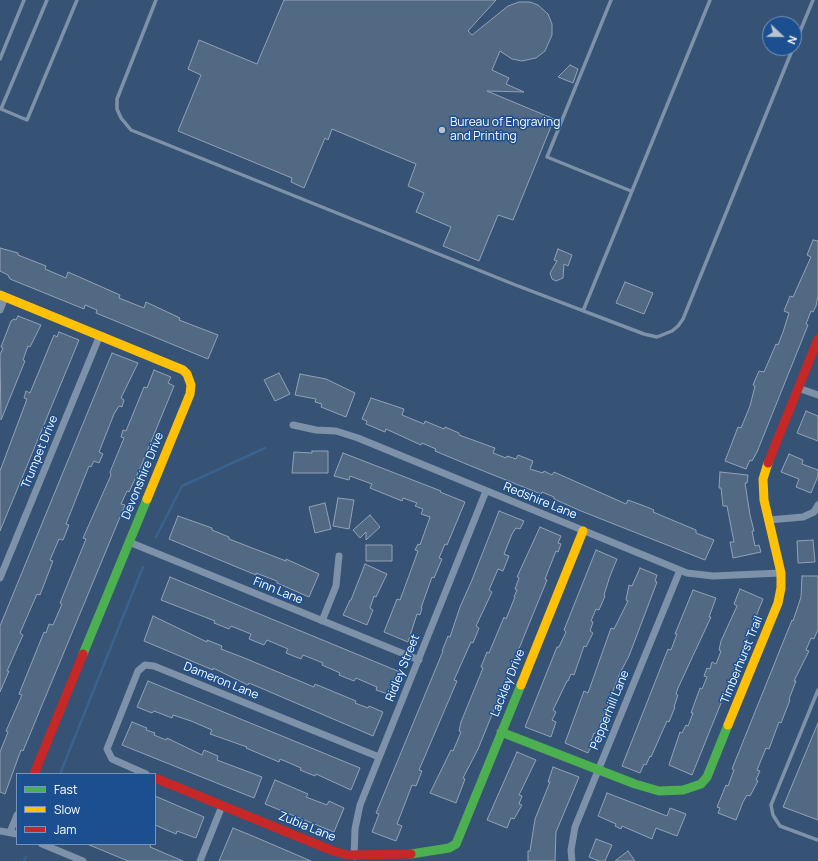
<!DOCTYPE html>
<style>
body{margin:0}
#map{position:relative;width:818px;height:861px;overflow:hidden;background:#365274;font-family:Manrope,sans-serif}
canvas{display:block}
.legend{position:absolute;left:16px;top:773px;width:140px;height:72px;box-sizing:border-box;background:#1b4f8f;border:1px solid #7695bc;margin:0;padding:5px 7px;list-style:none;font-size:12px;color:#fff}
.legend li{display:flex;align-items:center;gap:8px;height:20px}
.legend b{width:20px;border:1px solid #7695bc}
.north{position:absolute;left:762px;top:16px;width:40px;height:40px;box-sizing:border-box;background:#1b4f8f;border:1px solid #7695bc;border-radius:50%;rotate:112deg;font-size:11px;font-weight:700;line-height:16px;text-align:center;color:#fff}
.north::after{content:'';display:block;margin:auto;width:14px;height:18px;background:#b9c2ce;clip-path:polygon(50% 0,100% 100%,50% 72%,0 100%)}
</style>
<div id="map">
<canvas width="818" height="861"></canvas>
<ul class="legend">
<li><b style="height:5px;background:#4caf50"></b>Fast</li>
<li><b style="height:5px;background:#ffc107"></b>Slow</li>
<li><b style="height:5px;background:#c62828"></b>Jam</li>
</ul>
<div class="north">N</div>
</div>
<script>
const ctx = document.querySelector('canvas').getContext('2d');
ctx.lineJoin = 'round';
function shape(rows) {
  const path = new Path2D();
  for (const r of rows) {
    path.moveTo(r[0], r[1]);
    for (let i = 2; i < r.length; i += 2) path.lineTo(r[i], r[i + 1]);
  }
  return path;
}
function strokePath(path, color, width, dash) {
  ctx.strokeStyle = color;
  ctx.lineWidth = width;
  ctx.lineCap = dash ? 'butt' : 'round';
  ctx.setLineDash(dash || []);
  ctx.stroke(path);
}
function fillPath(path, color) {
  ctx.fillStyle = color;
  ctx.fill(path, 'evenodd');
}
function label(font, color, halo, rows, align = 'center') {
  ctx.font = font + ' Manrope,sans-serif';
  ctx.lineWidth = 3;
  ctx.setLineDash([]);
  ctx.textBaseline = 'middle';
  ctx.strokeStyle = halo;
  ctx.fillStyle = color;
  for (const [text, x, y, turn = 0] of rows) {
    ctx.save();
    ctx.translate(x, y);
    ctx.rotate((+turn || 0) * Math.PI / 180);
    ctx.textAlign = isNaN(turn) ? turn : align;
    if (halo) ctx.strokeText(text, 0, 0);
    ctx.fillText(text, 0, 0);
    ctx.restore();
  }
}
strokePath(shape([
 [156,537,182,486,265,448],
 [60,774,143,567],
 [24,861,26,857]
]), '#3b618d', 2.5);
const building = shape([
 [284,0,496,0,468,31,472,35,508,6,519,2,530,2,538,5,548,14,552,24,552,35,545,51,536,58,522,61,512,59,500,51,492,70,509,78,506,84,524,92,487,91,554,119,513,220,498,215,479,261,443,246,451,227,416,212,424,193,408,186,416,164,332,129,328,140,325,138,304,188,291,182,292,178,178,131,201,75,188,69,199,40,257,64,284,0],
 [570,65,578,69,573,83,558,77,570,65],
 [813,240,818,241,818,296,816,306,813,312,811,311,806,324,808,325,757,452,752,461,750,460,746,469,725,461,738,427,741,428,750,406,755,386,753,385,759,371,764,372,776,344,778,345,783,332,789,313,784,311,790,296,793,297,811,257,807,255,813,240],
 [0,248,18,253,18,255,46,266,45,269,66,278,68,272,120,295,119,298,144,308,146,302,180,318,179,320,218,335,208,359,96,313,97,310,85,305,84,309,10,279,8,275,0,271,0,248],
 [558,249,572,255,568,266,564,264,563,278,556,281,552,279,550,273,557,261,554,260,558,249],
 [625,282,653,293,644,314,616,303,625,282],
 [18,316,41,325,30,347,28,346,23,360,25,361,1,420,0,355,3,348,1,347,11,321,14,319,16,320,18,316],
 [59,332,79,340,0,531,0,471,27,399,24,398,26,391,30,393,54,335,57,337,59,332],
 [112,353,138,363,121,398,124,400,122,407,119,406,114,414,99,452,103,454,99,463,94,461,91,467,89,466,66,524,69,525,63,540,59,539,50,560,53,561,40,595,37,594,20,633,23,635,7,671,9,671,0,692,0,626,112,353],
 [154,370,171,377,168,383,174,386,141,466,129,492,127,491,121,504,125,505,23,751,21,750,5,794,0,792,0,752,8,732,6,731,22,695,19,694,44,632,46,633,49,624,53,625,62,604,60,603,86,539,83,538,111,475,110,472,124,438,121,437,123,430,126,431,144,387,147,388,154,370],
 [279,373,290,394,275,401,264,380,279,373],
 [300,374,326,379,355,393,346,417,321,407,322,404,315,402,316,399,295,395,300,374],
 [371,398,404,409,402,415,424,424,425,421,444,429,445,427,459,433,459,435,495,448,493,453,506,458,507,456,516,459,518,455,533,461,530,469,543,473,544,471,552,475,554,472,626,504,628,500,647,507,654,510,653,512,696,530,696,533,714,540,705,560,581,511,554,499,554,497,542,492,541,494,471,466,435,451,436,449,422,443,421,445,386,429,385,432,366,424,367,421,362,419,371,398],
 [806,411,818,416,818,441,797,433,806,411],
 [312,451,328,451,328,473,292,473,294,452,312,453,312,451],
 [343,453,441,491,440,492,465,502,447,545,445,544,439,558,442,559,434,578,432,577,421,608,422,608,420,615,417,614,408,642,384,632,397,599,400,600,418,551,415,550,418,544,420,545,430,517,421,514,423,509,415,506,417,503,403,498,402,501,370,488,372,484,350,476,349,480,334,476,343,453],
 [789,454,803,460,802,464,818,470,818,476,811,493,796,487,799,479,781,472,789,454],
 [720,472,748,475,747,483,745,483,750,515,754,531,752,531,755,546,759,545,761,552,733,558,730,542,734,542,727,506,723,506,721,488,719,488,720,472],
 [338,498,354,500,349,529,333,526,338,498],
 [325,503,331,529,315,533,309,507,325,503],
 [499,511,524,521,520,529,516,528,512,534,504,554,509,556,503,571,498,569,489,590,492,592,476,626,479,628,473,643,471,642,454,680,457,681,419,770,422,771,416,786,412,785,404,806,397,824,402,826,396,841,372,832,379,814,376,813,443,651,442,651,448,636,450,637,460,607,472,580,499,511],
 [370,515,380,527,366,540,366,532,360,538,353,530,370,515],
 [178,516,212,528,212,530,229,537,229,539,286,561,286,559,319,574,309,597,277,583,277,581,256,573,256,575,169,539,178,516],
 [540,527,561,536,558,543,561,544,558,552,556,551,545,579,547,580,478,749,463,778,465,779,456,803,430,793,451,750,453,751,456,744,461,732,459,731,461,722,483,668,481,667,487,652,489,653,504,617,506,619,515,597,514,597,517,590,515,589,519,578,517,577,540,527],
 [813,540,815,562,798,563,797,541,813,540],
 [366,545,392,545,392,561,366,561,366,545],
 [596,550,617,559,610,576,604,595,605,596,599,610,596,609,591,621,593,622,590,631,593,633,586,647,584,646,574,675,571,674,568,681,567,681,553,710,556,712,552,720,556,722,551,737,525,727,557,647,559,647,566,632,564,630,596,550],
 [365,564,387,574,376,597,374,596,370,608,373,610,367,625,343,615,350,600,351,600,365,564],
 [640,568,657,575,655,581,657,582,629,656,620,673,596,734,594,733,589,746,591,747,588,753,565,743,584,691,588,693,611,628,614,629,628,601,626,600,629,585,632,586,640,568],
 [802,576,818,576,818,629,814,639,811,638,806,650,809,651,794,681,796,681,789,699,790,700,781,723,779,722,769,749,766,748,757,770,760,771,756,780,758,781,750,796,747,795,743,802,736,820,718,813,720,808,717,807,726,785,728,786,734,770,732,769,792,620,793,621,801,597,802,576],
 [170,577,400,672,391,695,376,690,377,687,356,678,354,681,339,675,340,673,322,665,323,663,303,655,301,659,286,653,288,649,267,640,264,645,249,639,251,634,231,626,229,629,214,623,215,621,161,600,170,577],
 [740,589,763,599,692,775,669,765,680,732,682,733,686,725,688,726,693,713,691,713,700,688,702,689,707,677,704,676,707,668,710,669,712,662,716,664,721,651,719,650,721,641,737,606,734,604,740,589],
 [693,590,716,598,709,617,711,617,678,688,676,694,678,695,674,707,675,707,669,722,667,721,651,757,650,756,646,765,644,764,640,773,622,766,668,649,671,650,677,634,675,634,693,590],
 [153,616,207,642,207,640,222,646,221,649,242,657,314,687,315,684,356,701,355,703,368,708,369,706,383,712,373,736,249,683,248,685,213,668,213,670,144,641,153,616],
 [148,681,360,768,351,790,316,774,315,776,300,770,301,768,280,759,279,762,246,748,247,747,210,734,212,730,191,721,173,715,172,718,154,711,152,713,137,707,148,681],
 [132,722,147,728,146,730,155,733,154,735,166,740,167,738,202,755,204,750,218,756,217,760,262,777,254,798,122,745,132,722],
 [818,723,818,820,783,807,818,723],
 [517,752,536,760,519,795,522,796,519,804,522,805,514,819,511,818,507,828,487,820,517,752],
 [553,767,579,777,556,832,555,861,528,861,528,851,530,851,535,819,550,782,548,782,553,767],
 [275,780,308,794,306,797,327,805,329,801,344,808,334,832,265,804,275,780],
 [607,793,667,816,670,808,686,814,677,836,656,828,652,839,622,826,621,829,615,826,616,824,598,816,607,793],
 [155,796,204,817,196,838,177,831,176,834,155,825,155,796],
 [233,828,255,837,311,861,219,861,233,828],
 [596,839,612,845,605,861,599,861,589,857,596,839],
 [87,844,151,844,150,847,183,861,128,861,87,844],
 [628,851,635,861,615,861,628,851]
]);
fillPath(building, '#526984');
strokePath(building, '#92a2b6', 1);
strokePath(shape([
 [47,0,1,109,27,120,77,0],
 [156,0,117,99,117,109,121,118,131,130,513,284,644,334,657,337,672,331,678,326,683,319,793,48],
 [611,0,547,157,631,191],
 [794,46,813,0],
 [0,59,24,0],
 [583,311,710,0],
 [818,690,771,805,773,815,780,826,818,840]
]), '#7d92a8', 3.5);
strokePath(shape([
 [0,310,5,297],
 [798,388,818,395],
 [293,425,316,430,336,431,358,438,687,573,713,576,781,573],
 [769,520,803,517,814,512,818,505],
 [129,542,419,660],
 [0,578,100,335],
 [322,621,336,586,339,556],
 [146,774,112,759,107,749,138,671,145,665,154,666,379,757],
 [0,831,17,834],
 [10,832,17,815],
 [42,844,83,861],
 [354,856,355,829,360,805,486,491],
 [200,861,222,806],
 [572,861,571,850,575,827,680,570]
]), '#7d92a8', 7);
strokePath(shape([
 [83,654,147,499],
 [501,732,635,784,659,791,683,790,701,784,707,777,728,725],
 [411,854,449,848,456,844,521,685]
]), '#4caf50', 9);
strokePath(shape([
 [0,295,183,370,187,374,191,385,190,394,147,499],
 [521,685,583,531],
 [728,725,778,603,781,588,781,573,764,500,763,479,768,463]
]), '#ffc107', 9);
strokePath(shape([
 [768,463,818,339],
 [34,774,83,654],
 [155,778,333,851,348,855,411,854]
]), '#c62828', 9);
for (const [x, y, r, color] of [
 [442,130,4,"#b9c2ce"]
]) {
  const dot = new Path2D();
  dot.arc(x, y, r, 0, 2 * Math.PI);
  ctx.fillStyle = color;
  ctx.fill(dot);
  strokePath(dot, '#1b4f8f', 1.5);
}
label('12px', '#fff', '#1b4f8f', [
 ["Bureau of Engraving",450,123],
 ["and Printing",450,137]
], 'left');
label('12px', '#fff', '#1b4f8f', [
 ["Trumpet Drive",40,452,-68],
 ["Devonshire Drive",143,476,-68],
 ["Redshire Lane",540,501,22],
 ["Finn Lane",278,591,22],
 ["Timberhurst Trail",742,660,-68],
 ["Ridley Street",403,668,-68],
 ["Dameron Lane",221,681,22],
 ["Lackley Drive",508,683,-68],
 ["Pepperhill Lane",610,710,-68],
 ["Zubia Lane",307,827,22]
]);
</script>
